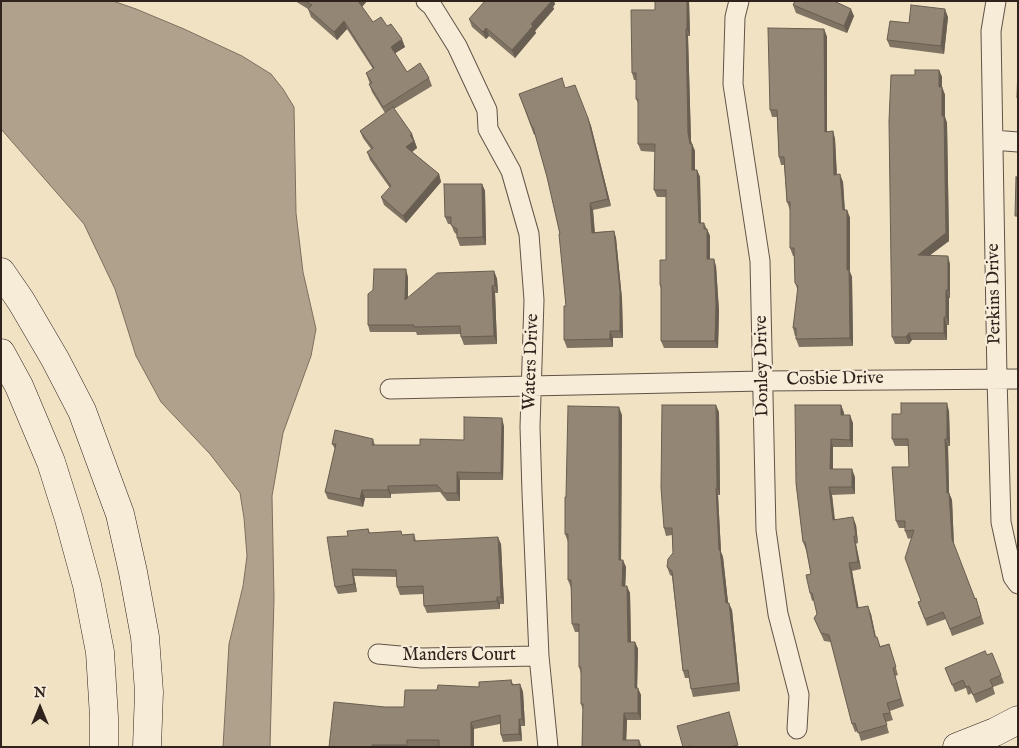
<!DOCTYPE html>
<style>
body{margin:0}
#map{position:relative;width:1019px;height:748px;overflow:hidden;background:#f1e2c3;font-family:"IM FELL English",serif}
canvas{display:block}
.frame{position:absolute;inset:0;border:2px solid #30231e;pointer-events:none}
.north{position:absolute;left:15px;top:683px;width:50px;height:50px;-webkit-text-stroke:4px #f6ecd8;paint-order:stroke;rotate:0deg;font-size:14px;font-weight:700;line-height:20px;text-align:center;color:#30231e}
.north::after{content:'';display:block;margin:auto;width:18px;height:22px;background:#30231e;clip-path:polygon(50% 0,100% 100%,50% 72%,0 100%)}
</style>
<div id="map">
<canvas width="1019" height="748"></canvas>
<div class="frame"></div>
<div class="north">N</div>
</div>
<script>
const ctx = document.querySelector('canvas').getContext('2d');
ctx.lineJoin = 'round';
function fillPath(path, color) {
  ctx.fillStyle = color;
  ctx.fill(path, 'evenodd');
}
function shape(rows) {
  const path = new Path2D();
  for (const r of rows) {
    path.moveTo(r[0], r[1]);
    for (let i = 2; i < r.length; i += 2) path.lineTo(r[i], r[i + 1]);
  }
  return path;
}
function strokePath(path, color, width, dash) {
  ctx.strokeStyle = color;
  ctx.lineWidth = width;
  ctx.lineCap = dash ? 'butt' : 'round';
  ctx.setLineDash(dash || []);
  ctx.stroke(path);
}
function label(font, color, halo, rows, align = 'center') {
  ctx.font = font + ' "IM FELL English",serif';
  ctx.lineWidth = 4.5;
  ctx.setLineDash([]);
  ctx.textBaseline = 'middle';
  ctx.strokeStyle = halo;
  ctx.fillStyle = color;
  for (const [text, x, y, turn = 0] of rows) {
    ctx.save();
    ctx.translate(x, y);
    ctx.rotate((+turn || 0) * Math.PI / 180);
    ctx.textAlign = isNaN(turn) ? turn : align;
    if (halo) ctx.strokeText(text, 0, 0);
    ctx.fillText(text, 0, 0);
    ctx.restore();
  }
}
const water = shape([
 [1,1,113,1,136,9,184,29,242,56,271,74,283,89,294,107,296,213,303,272,316,329,311,356,283,433,272,496,274,598,270,747,223,747,229,644,243,586,247,556,244,518,240,493,210,454,161,402,136,356,115,289,84,224,1,129,1,1]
]);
fillPath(water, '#afa18b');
strokePath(water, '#7c6f5f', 1);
const street = shape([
 [426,1,432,6,457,46,487,110,488,129,511,171,529,234,534,300,530,427,532,493,539,656,548,747],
 [739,1,735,17,733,84,760,261,766,530,778,614,799,695,797,729],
 [996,1,991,31,997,378,1001,522,1013,577,1018,584],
 [993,140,1018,142],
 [390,389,763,381,1018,379],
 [378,654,422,658,539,656]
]);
const secondary = shape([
 [1,272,21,301,55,359,82,411,120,514,133,572,145,637,149,692,147,747],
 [1,353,19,386,51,462,69,519,87,585,100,652,104,717,104,747],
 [957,747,995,732,1018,720]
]);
strokePath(street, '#605347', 21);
strokePath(secondary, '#30231e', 29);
strokePath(street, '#f6ecd8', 19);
strokePath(secondary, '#f6ecd8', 28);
fillPath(shape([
 [295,1,367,1,362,7,373,22,387,26,405,47,395,53,407,72,429,78,432,86,394,109,412,134,417,148,412,152,439,174,441,182,406,223,384,205,381,197,390,188,370,160,367,152,371,149,363,138,360,131,385,113,372,92,369,84,370,84,366,73,373,69,347,29,337,40,311,17,308,9],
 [485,1,554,1,555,4,553,7,554,9,535,31,536,33,515,58,489,36,486,39,472,27,469,19],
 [655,1,689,1,690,36,688,36,691,141,695,151,695,170,697,170,700,177,701,223,704,223,710,236,710,259,716,266,719,311,718,348,664,348,661,341,661,289,660,285,666,260,666,197,657,197,654,190,655,152,641,151,638,144,638,103,636,99,636,80,634,80,632,73,655,10],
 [795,1,836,1,836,2,854,16,847,33,796,13,793,5],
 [948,17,944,54,890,47,887,40,909,23],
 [824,29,827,37,827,132,833,131,835,139,837,174,843,182,845,210,847,210,850,218,850,272,852,277,853,346,799,347,796,339,796,336,795,336,793,328,798,291,795,283,794,256,793,256,790,248,790,210,787,202,784,165,781,165,779,157,777,117,772,117,770,110],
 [939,70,942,77,942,87,945,95,945,117,947,123,949,241,930,255,950,264,950,298,949,298,949,325,947,325,947,340,912,340,909,344,895,344,892,337,915,75],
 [566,88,588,118,591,126,611,206,593,210,595,232,614,231,616,238,622,299,623,338,613,338,613,347,567,348,564,340,566,306,560,234,547,177,535,134,534,135,519,94],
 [482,184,485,191,486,245,460,246,457,238,457,235,454,232,451,224,448,224,445,217],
 [494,271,497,279,498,293,495,293,497,344,464,345,461,337,461,334,417,335,416,332,370,332,368,325,408,277,408,298],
 [841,405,844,413,844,415,853,423,853,447,833,447,833,469,855,477,855,494,832,495,835,519,856,525,858,543,856,544,861,569,852,571,858,608,871,614,876,637,880,646,889,644,898,675,895,676,904,706,890,711,893,720,886,722,889,733,861,741,858,731,855,732,852,724,831,642,824,641,814,618,817,614,814,600,812,601,810,593,811,574,806,549,806,550,803,542,796,483],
 [949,411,950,446,948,446,949,493,952,500,954,546,975,599,976,598,984,624,952,636,946,619,927,626,918,602,921,601,911,538,908,539,905,531,905,528,899,528,896,521,909,467,908,446,895,446,892,439,901,414],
 [719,412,720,495,718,495,721,552,723,557,728,603,732,610,740,691,693,697,691,689,689,678,685,678,683,671,672,576,670,575,667,567,673,553,672,535,666,536,664,528],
 [622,415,621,560,626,567,625,586,630,593,631,642,635,642,638,649,637,688,641,695,641,720,627,720,626,740,639,740,642,747,582,747,583,710,581,704,581,674,579,667,579,632,575,632,572,624,571,588,568,580,568,542,565,534,566,497],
 [504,426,503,480,460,480,460,501,447,501,440,492,391,494,391,498,365,498,363,507,328,499,325,492,335,449,332,444,373,439,375,445,420,445,464,440],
 [368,529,370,533,402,535,414,534,416,541,501,544,504,604,500,604,500,609,427,613,424,606,423,594,400,595,397,587,397,577,354,576,357,592,338,594,335,587,348,536],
 [987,655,1001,675,1004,683,993,687,995,694,976,703,972,693,968,695,966,688,955,692,945,668],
 [511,680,513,684,520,684,523,692,525,726,521,726,522,741,503,742,501,735,500,724,474,729,474,747,329,747,385,707,404,707,437,690,479,687]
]), '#7f7364');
fillPath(shape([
 [358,1,367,1,361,8],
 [550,1,554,1,555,4,553,7,554,9,535,31,536,33,515,58,512,50],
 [687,1,689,1,690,36,687,29],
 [851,9,854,16,847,33,844,26],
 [945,9,948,17,944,54,941,46],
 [344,21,347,29,337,40,334,32],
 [486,28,489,36,486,39,483,32],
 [686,29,688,36,691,141,692,147,692,144,695,151,695,177,692,170,688,133],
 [824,29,827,37,827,139,825,132],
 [402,39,405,47,394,54,391,47],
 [939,70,942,77,942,87,945,95,945,117,947,123,949,241,921,262,918,255,942,116,939,87],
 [588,118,591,126,611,206,608,199],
 [833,131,835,139,837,182,834,175],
 [412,134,417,148,409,154,406,147,410,135],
 [697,170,700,177,701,231,699,223],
 [439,174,441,182,406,223,403,216],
 [840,174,843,182,845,218,843,210],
 [482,184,485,191,486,245,483,237],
 [590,203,593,210,595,240,592,233],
 [847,210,850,218,850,272,852,277,853,346,850,338,847,270],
 [707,229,710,236,710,267,707,259],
 [614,231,616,238,622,299,623,338,620,331],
 [948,256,950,264,950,298,948,290],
 [714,259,716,266,719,311,718,348,715,341],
 [406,269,408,277,408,307,405,300],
 [494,271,497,279,498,293,495,285],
 [492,286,495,293,497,344,494,336],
 [946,290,949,298,949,325,946,317],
 [944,317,947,325,947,340,944,333],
 [610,331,613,338,613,347,610,339],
 [909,333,912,340,909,344,906,337],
 [947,403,949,411,950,446,947,439],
 [716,405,719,412,720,495,717,488],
 [841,405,844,413,843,423,841,415],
 [619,407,622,415,621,567,619,560],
 [850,415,853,423,853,447,850,440],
 [502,418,504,426,503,480,501,473],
 [831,439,833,447,833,476,830,469],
 [945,439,948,446,949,493,952,500,954,547,952,539,947,493],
 [852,469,855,477,855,494,852,487],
 [457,472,460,480,460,501,457,493],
 [388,486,391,494,391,498,388,490],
 [829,487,832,495,835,527,833,520],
 [716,488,718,495,721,552,723,557,729,611,726,603,719,550],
 [362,490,365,498,363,507,360,499],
 [853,517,856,525,858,543,856,536],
 [854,536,856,544,861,569,858,562],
 [498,537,501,544,504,604,501,597],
 [623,560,626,567,625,594,622,586],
 [849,563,852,571,860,615,857,608],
 [352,569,354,576,357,592,354,584],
 [627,586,630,593,631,649,628,642],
 [497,597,500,604,500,609,497,601],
 [729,603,732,610,740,691,738,683],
 [868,606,871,614,877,645,875,637],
 [635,642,638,649,637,695,635,688],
 [520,684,523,692,525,726,522,719],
 [638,688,641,695,641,720,638,713],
 [624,713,627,720,626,747,623,740],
 [519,719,521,726,522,741,519,734],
 [471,722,474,729,474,747,471,747]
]), '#685e51');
const building = shape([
 [305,1,358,1,373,22,381,17,387,26,391,24,402,39,391,47,407,72,420,63,429,78,383,107,369,84,372,83,366,73,374,68,344,21,334,32,308,9,312,5,305,1],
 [485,1,550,1,551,2,531,24,533,26,512,50,486,28,483,32,469,19,485,1],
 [655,1,687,1,687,29,686,29,688,133,690,144,692,144,692,170,697,170,699,223,704,223,704,229,707,229,707,259,714,259,716,303,715,341,661,341,661,285,660,285,660,260,666,260,666,190,654,190,655,144,638,144,638,99,636,99,636,73,632,73,631,10,655,10,655,1],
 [795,1,834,1,851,9,844,26,793,5,795,1],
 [911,5,945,9,941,46,887,40,890,21,909,23,911,5],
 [768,28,824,29,825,132,833,131,834,175,840,174,843,210,847,210,847,270,849,270,850,338,796,339,796,328,793,328,798,286,795,283,794,248,790,248,790,202,787,202,784,157,779,157,777,110,770,110,768,28],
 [1018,65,1018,98,1017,98,1018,65],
 [915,70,939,70,939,87,942,87,942,116,944,116,946,233,918,255,948,256,948,290,946,290,946,317,944,317,944,333,909,333,906,337,892,337,889,121,891,75,915,75,915,70],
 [562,78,565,88,575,85,588,118,608,199,590,203,592,233,614,231,620,291,620,331,610,331,610,339,564,340,564,306,566,306,559,234,560,234,547,177,533,127,532,127,519,94,562,78],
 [393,107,412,134,410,135,414,141,406,147,439,174,403,216,381,197,391,186,367,152,373,148,360,131,393,107],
 [1016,177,1018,177,1018,216,1015,216,1016,177],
 [444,184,482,184,483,237,457,238,457,229,451,225,451,217,445,217,444,184],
 [374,269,406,269,405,300,437,273,494,271,495,285,492,286,494,336,461,337,460,326,414,327,414,325,368,325,368,294,373,290,374,269],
 [901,403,947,403,947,439,945,439,947,493,949,493,952,539,975,599,976,598,981,616,950,629,943,612,925,619,918,602,921,601,905,558,914,530,905,531,905,521,896,521,892,467,909,467,908,439,892,439,892,414,901,414,901,403],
 [662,405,716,405,717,488,716,488,719,550,720,550,726,603,729,603,738,683,691,689,688,670,683,671,672,571,667,567,668,559,673,553,672,528,664,528,661,488,662,405],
 [795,405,841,405,841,415,850,415,850,440,831,439,830,469,852,469,852,487,829,487,833,520,853,517,856,536,854,536,858,562,849,563,857,608,868,606,875,637,877,637,880,647,889,644,896,667,893,668,901,699,887,703,890,713,883,714,887,725,858,733,855,723,852,724,829,635,821,633,814,618,817,614,812,593,810,593,806,575,811,574,805,542,803,542,796,483,795,405],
 [568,406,619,407,619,560,623,560,622,586,627,586,628,642,635,642,635,688,638,688,638,713,624,713,623,740,639,740,639,747,582,747,583,704,581,704,581,667,579,667,579,624,572,624,571,580,568,580,568,534,565,534,565,497,566,497,568,406],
 [464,417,502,418,501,473,457,472,457,493,444,493,437,485,388,486,388,490,362,490,360,499,325,492,336,444,332,444,335,430,373,439,372,445,420,445,420,439,464,440,464,417],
 [368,529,369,533,401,531,402,535,414,534,414,541,498,537,501,597,497,597,497,601,424,606,423,586,397,587,396,570,352,569,354,584,335,587,327,537,348,536,347,531,368,529],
 [985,651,987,655,992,653,1001,675,990,680,993,687,973,695,969,686,966,687,963,680,952,685,945,668,985,651],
 [511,680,512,685,520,684,522,719,519,719,519,734,501,735,500,715,471,722,471,747,439,747,439,740,407,740,407,745,372,745,372,747,329,747,334,702,385,707,404,707,405,690,437,690,438,685,479,687,479,682,511,680],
 [729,712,738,745,731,747,691,747,691,746,683,747,677,726,729,712]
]);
fillPath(building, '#948674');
strokePath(building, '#685e51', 1);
label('18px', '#30231e', '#f6ecd8', [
 ["Perkins Drive",995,294,-91],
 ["Waters Drive",532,362,-88],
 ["Donley Drive",763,366,-91],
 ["Cosbie Drive",835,380,-1],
 ["Manders Court",459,656]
]);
</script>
